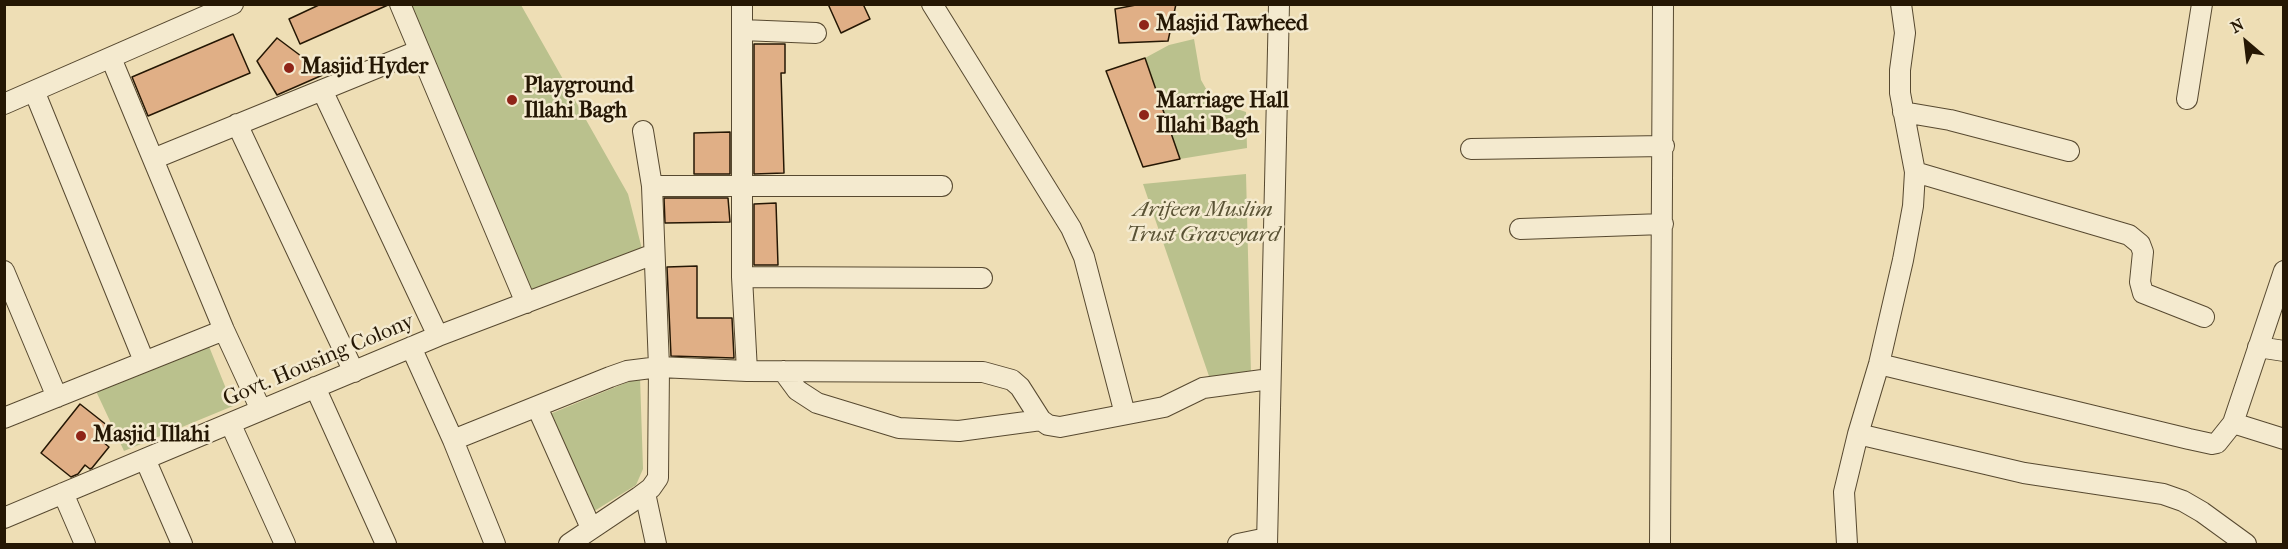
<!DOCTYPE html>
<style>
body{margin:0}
#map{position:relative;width:2288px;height:549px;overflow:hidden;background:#eedeb5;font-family:"IM FELL French Canon",serif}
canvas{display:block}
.frame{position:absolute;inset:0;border:6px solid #251704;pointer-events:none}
.north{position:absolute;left:2216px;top:12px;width:60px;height:60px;-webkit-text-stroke:4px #f4eacf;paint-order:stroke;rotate:332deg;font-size:16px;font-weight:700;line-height:24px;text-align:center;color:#251704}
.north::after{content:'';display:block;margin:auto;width:21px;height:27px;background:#251704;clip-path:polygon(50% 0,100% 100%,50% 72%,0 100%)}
</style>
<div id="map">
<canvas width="2288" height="549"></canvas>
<div class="frame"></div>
<div class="north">N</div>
</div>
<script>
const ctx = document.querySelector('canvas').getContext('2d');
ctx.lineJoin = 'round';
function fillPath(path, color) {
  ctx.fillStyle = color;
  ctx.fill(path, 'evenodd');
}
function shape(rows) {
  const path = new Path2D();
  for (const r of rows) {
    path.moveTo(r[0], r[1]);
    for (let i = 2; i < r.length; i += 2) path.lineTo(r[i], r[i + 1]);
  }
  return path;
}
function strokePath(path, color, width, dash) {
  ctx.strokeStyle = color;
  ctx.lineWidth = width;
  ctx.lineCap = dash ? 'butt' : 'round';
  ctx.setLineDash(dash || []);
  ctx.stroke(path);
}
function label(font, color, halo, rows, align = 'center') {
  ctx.font = font + ' "IM FELL French Canon",serif';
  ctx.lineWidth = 5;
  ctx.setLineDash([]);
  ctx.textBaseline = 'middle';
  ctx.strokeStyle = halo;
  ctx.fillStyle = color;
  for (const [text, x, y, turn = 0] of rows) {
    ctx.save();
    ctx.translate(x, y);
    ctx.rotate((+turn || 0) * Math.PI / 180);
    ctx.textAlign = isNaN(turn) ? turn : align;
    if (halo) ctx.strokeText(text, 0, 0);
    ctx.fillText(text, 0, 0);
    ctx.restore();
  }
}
fillPath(shape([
 [414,4,521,5,628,194,642,249,528,293,410,7],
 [1194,39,1201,80,1213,101,1246,112,1247,148,1180,159,1145,58,1169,45],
 [1246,174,1251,375,1210,379,1143,184],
 [208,344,233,406,124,451,95,389],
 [640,377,643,469,636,485,588,515,550,414]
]), '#bac18d');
const building = shape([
 [321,4,388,4,388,5,300,44,289,19,321,4],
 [828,4,863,4,870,19,841,33,828,4],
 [1141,4,1176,4,1168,41,1119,43,1115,9,1141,4],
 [233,34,250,73,148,116,132,77,233,34],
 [277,38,325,74,277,95,257,61,277,38],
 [754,44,785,44,785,73,781,73,784,173,754,174,754,44],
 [1145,58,1180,159,1143,167,1106,71,1145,58],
 [730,132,730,174,694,174,694,133,730,132],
 [664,198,728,198,730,222,665,223,664,198],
 [776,203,778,265,754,265,754,204,776,203],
 [697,266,697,318,732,318,734,358,671,356,667,267,697,266],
 [80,404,113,430,103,442,109,447,92,468,90,469,85,465,78,474,71,477,41,453,80,404]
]);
fillPath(building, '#e0af86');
strokePath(building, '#251704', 1.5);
const minor = shape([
 [400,4,526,303],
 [742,4,742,277,747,371],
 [932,4,1071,228,1084,257,1125,414],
 [742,30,816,33],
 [111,58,224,330,261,410],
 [322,90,438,336],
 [35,93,144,361],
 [2187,99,2202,4],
 [4,104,233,4],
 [1903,112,1950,120,2069,151],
 [237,124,354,372],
 [1471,149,1664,146],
 [153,159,418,51],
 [1915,172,2129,235,2140,244,2143,252,2140,282,2143,293,2204,317],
 [652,186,942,186],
 [1520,229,1663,224],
 [4,271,57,397],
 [742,277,982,278],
 [411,347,453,440,495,544],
 [2258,347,2284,351],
 [1879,364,2189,439,2212,444,2217,443,2233,423,2284,271],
 [783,371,797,390,817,403,899,428,959,431,1041,420],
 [315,387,386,544],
 [537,407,591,528],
 [4,418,224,330],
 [2233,423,2284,439],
 [231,425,285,544],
 [1858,434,2024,473,2163,494,2183,501,2202,512,2246,544],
 [453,440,610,377,627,371,659,367,747,371,983,372,1012,380,1020,387,1041,420,1048,425,1060,427,1164,407,1203,388,1270,379],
 [145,459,182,544],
 [63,493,85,544],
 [645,493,656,544],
 [4,518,438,336,654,254],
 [569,544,639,497,651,488,658,478,659,367,652,186,643,131],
 [1238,544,1267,538],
 [1267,544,1279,4],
 [1660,544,1663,4],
 [1847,544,1844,492,1858,434,1879,364,1903,260,1913,206,1915,172,1900,93,1900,70,1905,33,1901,4]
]);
strokePath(minor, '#574930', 22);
strokePath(minor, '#f4eacf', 20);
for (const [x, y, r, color] of [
 [1144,25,6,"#8f2418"],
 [289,68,6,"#8f2418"],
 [512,100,6,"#8f2418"],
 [1144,115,6,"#8f2418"],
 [81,436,6,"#8f2418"]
]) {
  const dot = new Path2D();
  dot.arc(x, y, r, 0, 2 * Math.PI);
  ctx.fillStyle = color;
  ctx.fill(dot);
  strokePath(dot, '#f4eacf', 2);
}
label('bold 22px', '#251704', '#f4eacf', [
 ["Masjid Tawheed",1156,25],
 ["Masjid Hyder",301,68],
 ["Playground",524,87],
 ["Illahi Bagh",524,112],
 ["Marriage Hall",1156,102],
 ["Illahi Bagh",1156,127],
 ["Masjid Illahi",93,436]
], 'left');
label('italic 22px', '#595234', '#f4eacf', [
 ["Arifeen Muslim",1203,211],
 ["Trust Graveyard",1203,236]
]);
label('22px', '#251704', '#f4eacf', [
 ["Govt. Housing Colony",319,361,-23]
]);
</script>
